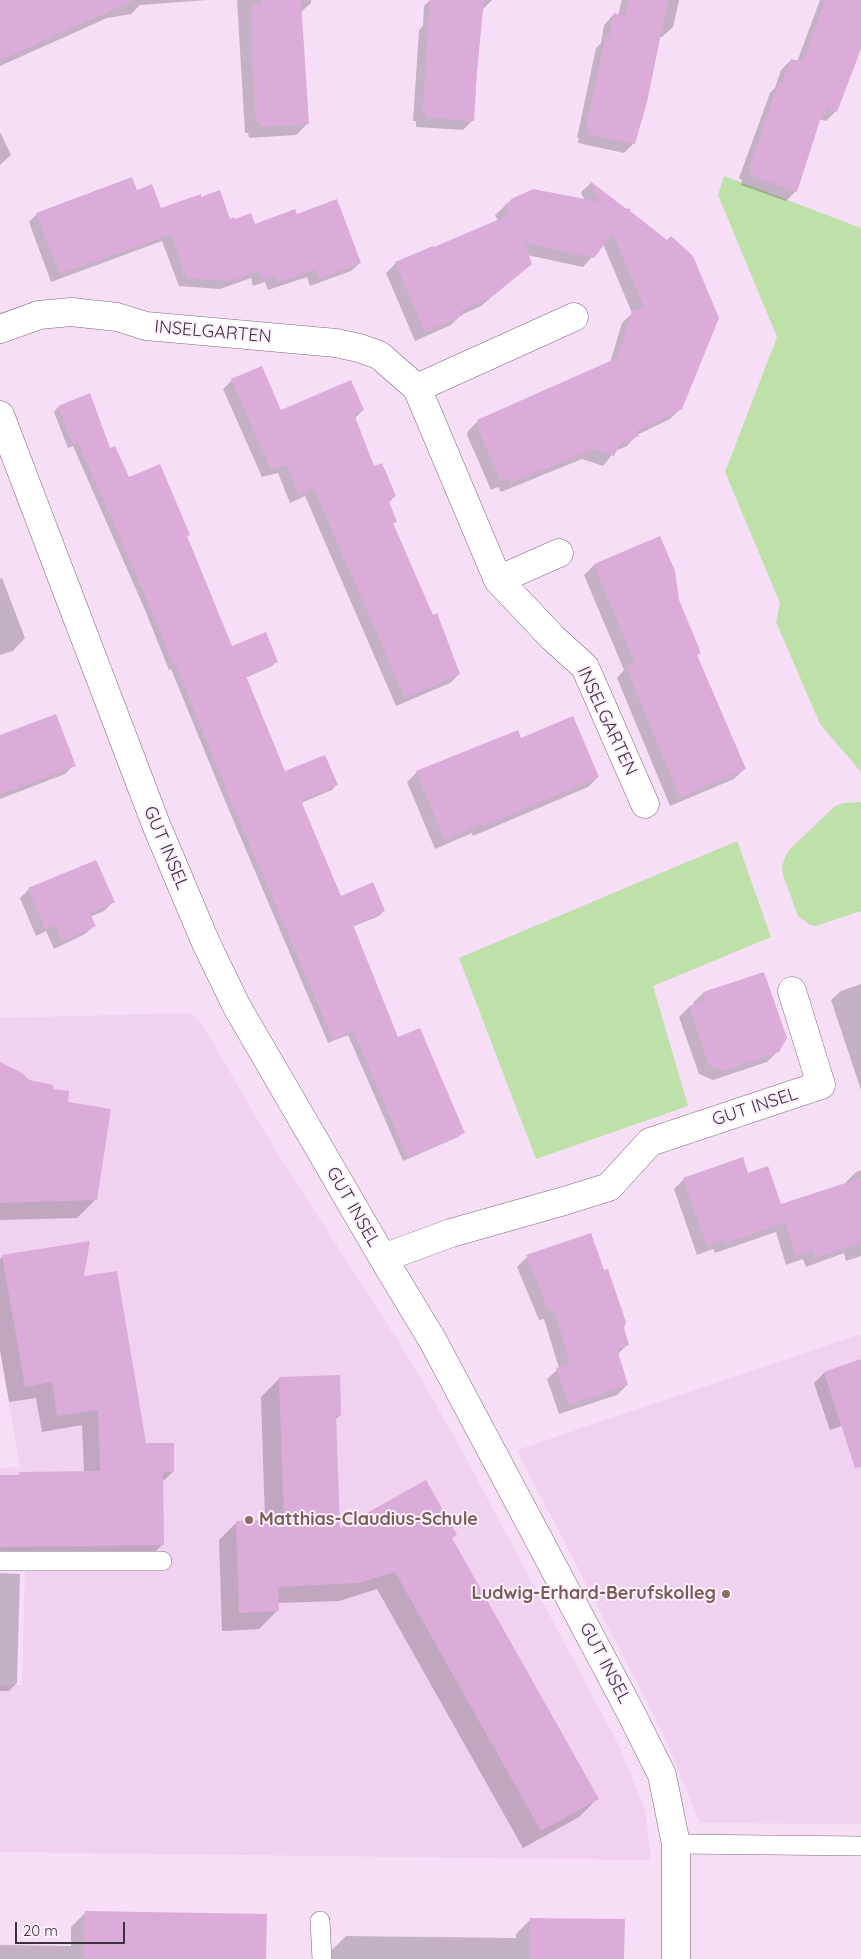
<!DOCTYPE html>
<style>
body{margin:0}
#map{position:relative;width:861px;height:1959px;overflow:hidden;background:#f7def7;font-family:Quicksand,sans-serif}
canvas{display:block}
.scale{position:absolute;left:15px;top:1922px;width:110px;height:22px;box-sizing:border-box;border:2px solid #3b323b;border-top:0;padding-left:6px;font-size:15px;line-height:18px;white-space:nowrap;color:#3b323b;-webkit-text-stroke:4px #feeffe;paint-order:stroke}
</style>
<div id="map">
<canvas width="861" height="1959"></canvas>
<div class="scale">20 m</div>
</div>
<script>
const ctx = document.querySelector('canvas').getContext('2d');
ctx.lineJoin = 'round';
function fillPath(path, color) {
  ctx.fillStyle = color;
  ctx.fill(path, 'evenodd');
}
function shape(rows) {
  const path = new Path2D();
  for (const r of rows) {
    path.moveTo(r[0], r[1]);
    for (let i = 2; i < r.length; i += 2) path.lineTo(r[i], r[i + 1]);
  }
  return path;
}
function strokePath(path, color, width, dash) {
  ctx.strokeStyle = color;
  ctx.lineWidth = width;
  ctx.lineCap = dash ? 'butt' : 'round';
  ctx.setLineDash(dash || []);
  ctx.stroke(path);
}
function label(font, color, halo, rows, align = 'center') {
  ctx.font = font + ' Quicksand,sans-serif';
  ctx.lineWidth = 4;
  ctx.setLineDash([]);
  ctx.textBaseline = 'middle';
  ctx.strokeStyle = halo;
  ctx.fillStyle = color;
  for (const [text, x, y, turn = 0] of rows) {
    ctx.save();
    ctx.translate(x, y);
    ctx.rotate((+turn || 0) * Math.PI / 180);
    ctx.textAlign = isNaN(turn) ? turn : align;
    if (halo) ctx.strokeText(text, 0, 0);
    ctx.fillText(text, 0, 0);
    ctx.restore();
  }
}
fillPath(shape([
 [190,1013,199,1019,276,1151,407,1355,459,1445,617,1742,645,1809,651,1860,0,1852,0,1685,22,1685,25,1570,0,1570,0,1468,20,1467,0,1351,0,1018],
 [861,1334,861,1824,700,1823,666,1739,517,1450]
]), '#f0d1ef');
fillPath(shape([
 [724,176,861,228,861,772,820,724,776,622,780,603,725,472,777,337,718,195],
 [861,802,861,911,816,926,810,925,798,916,783,875,782,866,785,858,789,850,835,806,843,803],
 [737,841,771,937,653,986,688,1106,536,1159,459,958]
]), '#bee0a9');
fillPath(shape([
 [0,0,207,0,140,5,131,14,107,18,0,66],
 [237,0,311,0,311,3,300,13,307,124,296,135,249,138,248,133,245,133],
 [430,0,492,0,482,10,473,120,463,130,416,127,416,121,413,121,419,30,423,26,424,6],
 [622,0,679,0,673,27,662,37,659,37,634,143,624,153,578,143,579,138,577,138,596,48,601,43,604,25,614,14,618,15],
 [820,0,861,1,861,46,836,111,826,121,819,119,796,191,786,201,741,185,742,180,739,178,770,93,775,88,781,70,791,60,797,62],
 [0,132,11,155,0,165],
 [591,183,624,209,680,409,670,419,637,435,627,446,615,451,603,466,582,459,501,492,498,487,491,490,467,435,468,431,478,421,610,363,622,323,632,313,603,244,583,267,527,255,530,264,481,306,461,315,451,325,415,341,386,273,396,263,433,249,498,221,495,215,511,200,533,191,585,201,581,192],
 [136,192,161,210,200,199,230,220,255,226,296,216,360,263,351,271,310,286,307,277,268,290,265,282,253,286,251,278,220,289,179,286,162,241,51,282,29,222,37,214],
 [232,380,280,411,363,410,354,419,373,468,395,496,388,503,395,522,392,525,459,674,450,683,396,706,305,496,290,503,278,473,262,477,223,389],
 [58,407,110,450,128,479,188,535,186,537,231,647,277,661,272,666,245,678,284,773,336,785,332,790,301,803,340,897,384,911,379,916,352,927,398,1039,463,1132,458,1137,403,1161,348,1035,328,1043,223,796,171,669,169,670,145,610,73,446,68,448,54,412],
 [659,538,677,600,699,653,696,656,744,769,734,779,670,806,617,678,624,670,584,575,594,565],
 [2,578,25,638,13,651,0,655,0,579],
 [0,736,74,765,65,774,0,799],
 [521,740,598,777,588,787,473,836,472,833,435,849,407,782,417,772],
 [29,889,113,902,104,911,90,917,94,926,85,934,54,949,46,931,36,936,20,898],
 [861,984,861,1090,831,1000,841,991],
 [703,993,778,1051,767,1062,713,1080,699,1074,679,1017,689,1007,694,1006,693,1003],
 [0,1071,51,1090,66,1103,95,1200,77,1218,0,1220],
 [861,1170,861,1256,846,1261,844,1253,806,1267,803,1259,786,1265,776,1232,715,1253,713,1249,697,1255,674,1189,684,1179,747,1174,780,1205,846,1184,846,1182,856,1172],
 [3,1256,145,1444,173,1472,162,1482,163,1544,147,1560,0,1565,0,1477,17,1476,20,1474,84,1472,82,1425,42,1432,36,1398,9,1402,0,1350,0,1259],
 [527,1257,603,1272,628,1344,617,1355,627,1385,617,1395,559,1414,547,1379,559,1368,544,1319,539,1320,517,1267],
 [861,1360,861,1419,830,1430,814,1383,824,1373],
 [279,1379,340,1415,335,1420,339,1530,455,1535,451,1539,597,1799,579,1817,523,1848,377,1589,339,1601,277,1603,277,1611,259,1629,222,1631,219,1540,237,1522,265,1521,261,1397],
 [0,1573,20,1574,17,1683,9,1691,0,1691],
 [86,1912,265,1959,0,1959,0,1945,71,1946,71,1927],
 [530,1920,623,1959,331,1959,332,1950,346,1936,516,1938,516,1934]
]), '#0003');
fillPath(shape([
 [0,0,134,0,0,60],
 [261,0,301,0,309,124,260,127,260,122,256,122,253,80,252,5,262,5],
 [430,0,484,0,477,71,474,121,426,117,426,111,423,111],
 [629,0,668,0,647,102,635,144,588,134,589,128,586,128,606,36,609,37,614,13,625,16],
 [826,0,861,0,861,49,837,112,827,108,825,115,822,114,797,192,750,175,752,169,749,168,779,82,782,83,791,59,802,62],
 [132,177,137,190,152,184,161,208,201,194,201,197,220,190,230,219,234,217,235,219,251,213,255,224,295,209,297,214,337,199,361,263,319,279,315,269,277,283,274,275,262,279,259,271,229,281,187,278,171,234,60,274,36,213],
 [590,181,625,208,631,209,630,211,667,240,671,236,693,256,719,318,682,409,636,431,639,436,620,444,614,456,593,449,511,483,508,478,501,481,476,423,478,422,477,420,617,358,632,311,644,307,613,233,594,258,524,242,532,264,493,296,461,310,463,315,425,332,395,262,433,246,434,247,509,215,505,204,512,201,511,199,533,189,600,202],
 [262,366,281,410,351,380,364,410,354,414,374,466,382,463,396,496,388,499,397,522,393,523,433,615,437,613,460,674,405,698,314,488,299,495,287,465,271,469,231,379],
 [90,393,110,448,115,446,129,477,160,464,190,535,187,536,232,646,266,632,278,662,246,676,285,771,325,755,338,785,301,801,341,896,373,882,385,911,353,925,398,1037,420,1028,465,1133,408,1157,353,1031,333,1039,227,791,176,665,174,666,149,604,78,442,73,444,58,406],
 [660,536,675,571,679,600,701,653,697,655,746,769,680,797,626,667,635,663,594,564],
 [56,714,76,766,0,794,0,735],
 [573,716,599,777,483,826,482,823,445,840,416,771,518,730,521,738],
 [96,860,115,902,90,913,96,926,62,941,55,924,45,929,28,888],
 [764,972,787,1038,779,1052,723,1071,709,1065,689,1006,705,1000,703,992],
 [0,1062,22,1073,29,1080,53,1085,53,1089,69,1091,68,1102,111,1109,97,1200,0,1203],
 [743,1157,748,1173,768,1166,781,1204,861,1178,861,1242,816,1258,813,1250,796,1256,785,1222,724,1244,723,1240,707,1246,683,1178],
 [591,1233,604,1270,608,1269,626,1322,624,1328,629,1345,617,1349,628,1385,569,1405,556,1368,570,1363,554,1309,549,1311,526,1255],
 [90,1241,84,1276,117,1271,146,1443,174,1443,174,1472,163,1472,164,1545,0,1547,0,1475,19,1475,19,1472,100,1471,98,1410,57,1416,52,1382,25,1387,2,1255],
 [861,1359,861,1467,855,1468,824,1372],
 [340,1375,341,1416,336,1416,340,1528,426,1480,457,1535,452,1538,599,1799,541,1831,395,1572,358,1583,278,1587,279,1611,239,1613,236,1521,284,1519,279,1377],
 [85,1911,267,1914,266,1959,84,1959],
 [530,1918,625,1919,624,1959,529,1959]
]), '#dbacda');
const service = shape([
 [0,1561,162,1561],
 [676,1844,861,1846],
 [320,1921,322,1959]
]);
const minor = shape([
 [0,329,39,315,71,312,117,317,146,326,336,343,359,348,379,355,417,388,498,580,553,638,585,667,645,804],
 [417,388,574,317],
 [0,415,157,827,206,943,237,1007,383,1258,433,1341,630,1711,662,1775,676,1844,676,1959],
 [498,580,559,553],
 [383,1258,451,1233,564,1201,609,1187,650,1142,821,1085,792,991]
]);
strokePath(service, '#7c677c', 20);
strokePath(minor, '#7c677c', 29);
strokePath(service, '#fff', 19);
strokePath(minor, '#fff', 28);
for (const [x, y, r, color] of [
 [249,1520,5,"#8d6e63"],
 [726,1594,5,"#8d6e63"]
]) {
  const dot = new Path2D();
  dot.arc(x, y, r, 0, 2 * Math.PI);
  ctx.fillStyle = color;
  ctx.fill(dot);
  strokePath(dot, '#feeffe', 2);
}
label('18px', '#3b323b', '#feeffe', [
 ["INSELGARTEN",213,332,5],
 ["INSELGARTEN",607,721,65],
 ["GUT INSEL",166,848,67],
 ["GUT INSEL",755,1107,-18],
 ["GUT INSEL",353,1207,60],
 ["GUT INSEL",605,1663,62]
]);
label('bold 18px', '#785e54', '#feeffe', [
 ["Matthias-Claudius-Schule",259,1520],
 ["Ludwig-Erhard-Berufskolleg",716,1594,"right"]
], 'left');
</script>
